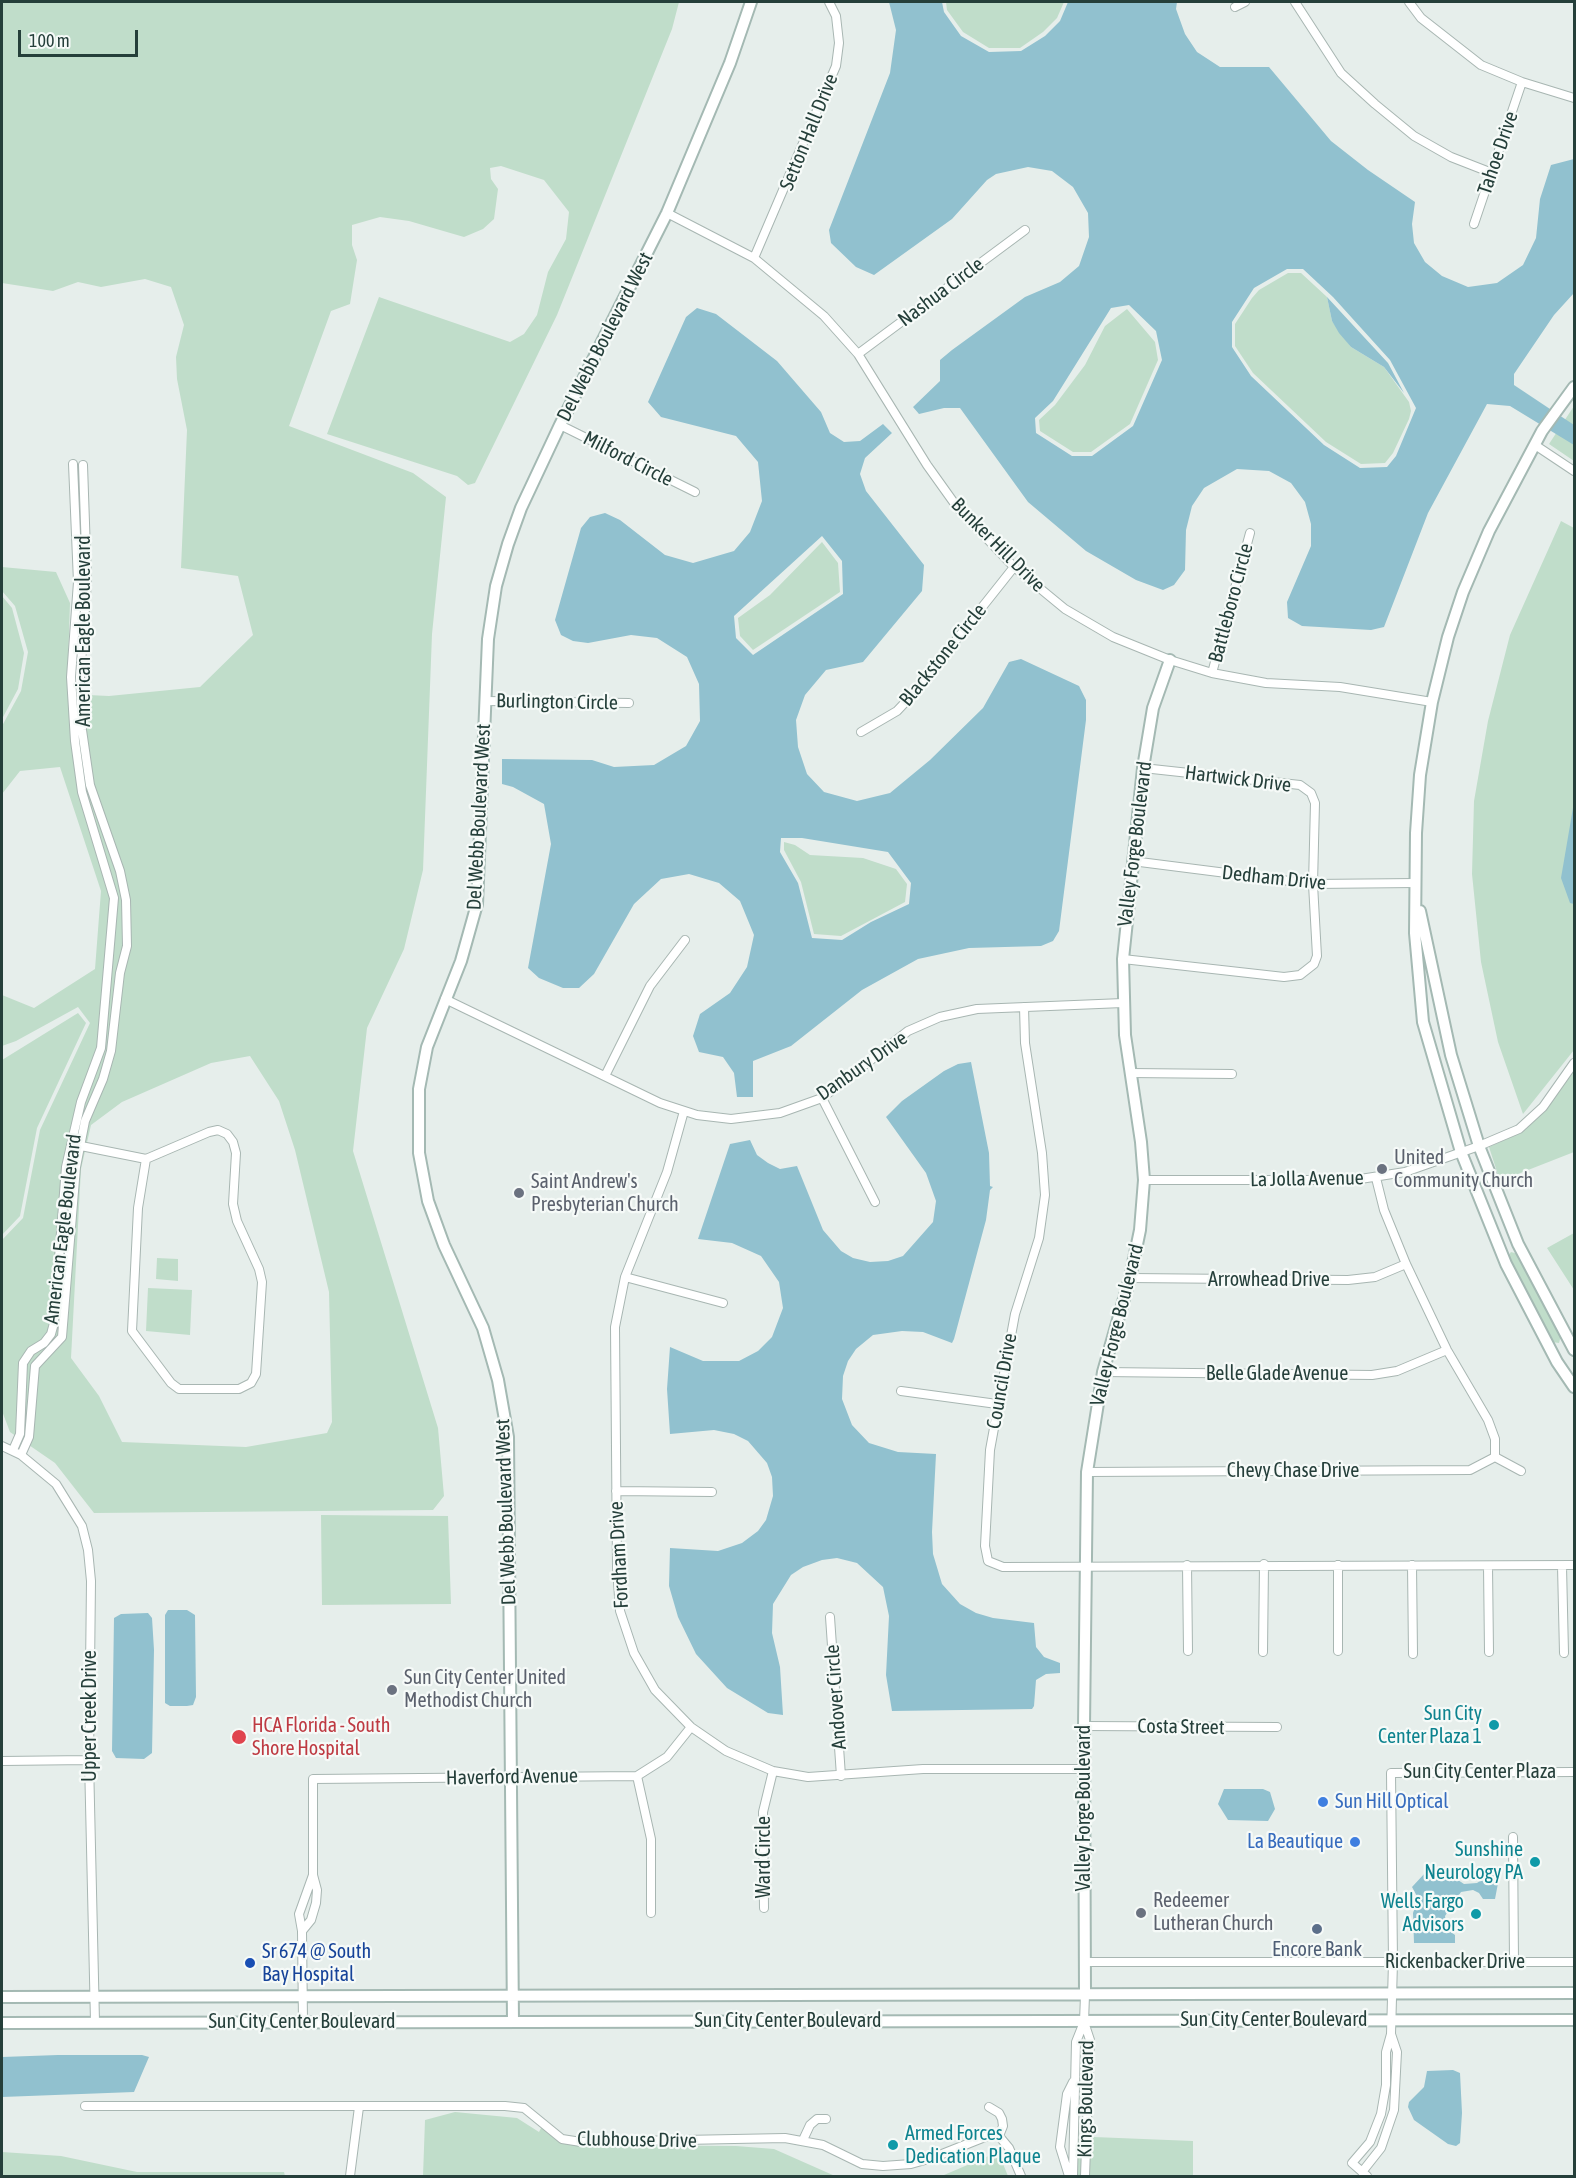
<!DOCTYPE html>
<style>
body{margin:0}
#map{position:relative;width:1576px;height:2178px;overflow:hidden;background:#e6eeeb;font-family:"Asap Condensed",sans-serif}
canvas{display:block}
.frame{position:absolute;inset:0;border:3px solid #253f3a;pointer-events:none}
.scale{position:absolute;left:18px;top:30px;width:120px;height:27px;box-sizing:border-box;border:3px solid #253f3a;border-top:0;padding-left:8px;font-size:18px;line-height:21px;white-space:nowrap;color:#253f3a;-webkit-text-stroke:4px #f6faf8;paint-order:stroke}
</style>
<div id="map">
<canvas width="1576" height="2178"></canvas>
<div class="frame"></div>
<div class="scale">100 m</div>
</div>
<script>
const ctx = document.querySelector('canvas').getContext('2d');
ctx.lineJoin = 'round';
function fillPath(path, color) {
  ctx.fillStyle = color;
  ctx.fill(path, 'evenodd');
}
function shape(rows) {
  const path = new Path2D();
  for (const r of rows) {
    path.moveTo(r[0], r[1]);
    for (let i = 2; i < r.length; i += 2) path.lineTo(r[i], r[i + 1]);
  }
  return path;
}
function strokePath(path, color, width, dash) {
  ctx.strokeStyle = color;
  ctx.lineWidth = width;
  ctx.lineCap = dash ? 'butt' : 'round';
  ctx.setLineDash(dash || []);
  ctx.stroke(path);
}
function label(font, color, halo, rows, align = 'center') {
  ctx.font = font + ' "Asap Condensed",sans-serif';
  ctx.lineWidth = 4.5;
  ctx.setLineDash([]);
  ctx.textBaseline = 'middle';
  ctx.strokeStyle = halo;
  ctx.fillStyle = color;
  for (const [text, x, y, turn = 0] of rows) {
    ctx.save();
    ctx.translate(x, y);
    ctx.rotate((+turn || 0) * Math.PI / 180);
    ctx.textAlign = isNaN(turn) ? turn : align;
    if (halo) ctx.strokeText(text, 0, 0);
    ctx.fillText(text, 0, 0);
    ctx.restore();
  }
}
fillPath(shape([
 [2,2,679,2,672,29,557,315,475,483,468,485,457,476,327,434,379,297,510,342,524,334,537,315,548,272,566,239,569,212,544,180,501,166,490,168,491,179,498,189,494,219,483,229,464,237,409,221,380,217,352,225,352,245,357,260,350,304,331,311,289,426,413,473,446,497,432,634,423,870,404,949,367,1028,353,1151,438,1428,444,1496,433,1510,94,1513,55,1463,10,1432,2,1411,2,1240,23,1218,40,1130,90,1023,78,1007,16,1041,2,1046,2,995,34,1008,95,969,101,891,60,767,20,771,2,794,2,726,21,691,28,652,15,606,2,591,2,567,56,572,70,603,67,694,109,696,200,687,253,635,238,576,181,568,187,430,177,379,176,357,184,325,171,287,145,279,101,287,78,282,53,291,2,283],
 [250,1056,279,1101,295,1150,329,1292,332,1422,327,1433,246,1447,122,1442,99,1396,71,1358,81,1169,91,1125,122,1102,211,1063],
 [946,2,1064,2,1057,18,1043,32,1020,48,989,48,963,32,947,10],
 [1288,273,1301,273,1327,297,1332,321,1351,347,1384,367,1409,402,1411,411,1409,419,1393,453,1385,463,1361,464,1326,442,1253,373,1235,346,1235,324,1252,298,1259,290],
 [1127,309,1155,342,1158,360,1130,424,1091,452,1073,452,1040,431,1039,420,1055,405,1085,365,1105,326],
 [1574,406,1574,461,1549,444],
 [1561,521,1574,528,1574,1050,1523,1114,1498,1042,1481,962,1472,874,1474,801,1488,721,1510,635],
 [822,542,838,563,840,592,753,650,740,636,738,618,770,595],
 [2,596,12,608,24,653,18,689,2,719],
 [784,842,795,845,810,855,863,858,896,869,907,884,905,902,841,936,814,934,801,882,784,850],
 [78,1013,86,1023,37,1128,20,1216,2,1235,2,1060],
 [1574,1070,1574,1152,1500,1181,1489,1147,1520,1133,1546,1110],
 [1574,1233,1574,1290,1547,1248],
 [1511,1252,1518,1254,1561,1335,1559,1343,1552,1342,1508,1256],
 [157,1258,178,1259,178,1281,156,1279],
 [148,1288,192,1290,190,1335,146,1331],
 [321,1515,448,1516,451,1604,322,1605],
 [455,2112,517,2118,539,2132,542,2126,556,2138,571,2145,736,2146,774,2149,835,2176,423,2176,425,2120],
 [1069,2136,1193,2141,1193,2176,1069,2176],
 [2,2152,61,2156,137,2172,284,2172,285,2176,2,2176],
 [998,2152,1008,2176,939,2176,944,2175]
]), '#c0ddca');
fillPath(shape([
 [889,2,942,2,944,12,961,36,989,52,1021,51,1045,36,1060,21,1068,2,1177,2,1176,9,1185,34,1197,52,1220,67,1269,67,1331,141,1368,170,1415,202,1412,224,1414,243,1425,262,1442,276,1468,287,1497,283,1523,265,1536,238,1540,199,1551,165,1574,159,1574,293,1554,315,1514,374,1514,385,1574,425,1574,445,1510,406,1487,404,1428,513,1384,627,1371,630,1302,626,1288,618,1287,602,1311,546,1311,524,1305,502,1291,483,1269,471,1237,469,1204,488,1192,506,1186,530,1185,570,1174,585,1163,590,1136,580,1086,551,1028,502,960,408,944,408,919,414,913,407,940,381,940,360,952,350,1025,297,1060,282,1079,266,1089,237,1088,213,1073,187,1052,171,1028,167,996,174,987,180,952,219,874,275,856,267,831,243,829,230,890,73,896,30],
 [1287,269,1303,269,1333,297,1390,360,1416,408,1396,456,1387,467,1360,468,1324,445,1251,376,1232,347,1232,322,1254,288],
 [1129,305,1156,331,1162,360,1133,426,1092,456,1072,456,1036,433,1035,418,1053,401,1111,308],
 [1327,297,1388,363,1404,393,1384,367,1351,347,1339,333,1332,321],
 [697,308,716,314,777,361,821,412,830,433,844,442,860,441,883,424,892,433,865,458,860,474,866,491,924,565,922,591,863,662,826,670,805,695,796,720,798,747,807,774,824,792,857,801,890,793,930,760,983,708,1009,662,1021,659,1079,686,1086,700,1086,720,1059,931,1053,941,1041,946,969,948,918,959,862,990,791,1046,753,1061,753,1097,737,1097,734,1073,723,1057,699,1052,693,1036,700,1014,730,993,747,967,754,935,740,901,719,883,689,874,661,879,634,904,594,974,579,988,563,988,539,978,528,968,551,844,544,804,513,787,502,784,502,759,592,760,614,767,654,765,686,746,700,721,699,684,687,657,657,638,631,635,588,643,573,641,561,635,555,620,581,528,590,517,605,513,620,520,665,555,693,563,734,551,750,532,762,501,758,462,736,436,661,417,648,402,686,317],
 [822,536,842,561,843,594,753,655,736,638,734,616],
 [781,838,802,838,888,852,911,883,909,904,871,922,842,940,812,938,798,883,780,852],
 [1574,802,1574,904,1570,903,1561,878],
 [971,1062,989,1153,990,1186,993,1187,990,1190,986,1220,954,1339,952,1343,923,1332,902,1331,873,1335,856,1349,848,1361,843,1376,842,1399,852,1425,869,1443,898,1452,936,1454,932,1532,933,1554,942,1584,960,1604,976,1613,993,1618,1034,1623,1036,1647,1044,1657,1060,1663,1060,1673,1046,1674,1036,1680,1034,1706,1032,1709,892,1711,886,1675,889,1616,883,1587,857,1563,837,1558,822,1560,803,1567,791,1575,773,1604,772,1633,780,1667,783,1715,768,1713,727,1688,696,1654,678,1617,669,1586,670,1548,718,1551,742,1543,758,1531,766,1520,773,1496,772,1477,767,1463,748,1441,734,1434,714,1430,670,1434,667,1389,670,1347,703,1361,739,1361,758,1351,772,1337,783,1308,779,1282,761,1256,732,1243,698,1239,730,1144,750,1140,757,1155,768,1163,780,1169,797,1166,823,1230,841,1251,853,1258,870,1262,888,1261,903,1256,933,1222,936,1201,926,1173,886,1117,902,1101,944,1071,958,1064],
 [168,1610,187,1610,195,1615,196,1697,193,1705,187,1706,170,1706,165,1703,165,1615],
 [148,1613,152,1618,154,1650,152,1753,144,1759,116,1758,112,1751,114,1618,121,1614],
 [1224,1789,1263,1789,1270,1792,1275,1809,1268,1821,1228,1820,1218,1804],
 [1446,1872,1464,1884,1477,1883,1489,1875,1494,1875,1499,1878,1495,1899,1483,1899,1479,1893,1473,1890,1461,1892,1445,1916,1447,1929,1455,1935,1455,1943,1414,1943,1413,1913,1418,1898,1412,1887,1425,1873],
 [58,2055,142,2055,149,2057,134,2092,2,2097,2,2057],
 [1453,2070,1460,2073,1462,2113,1460,2143,1456,2146,1448,2144,1414,2120,1408,2107,1409,2102,1424,2087,1427,2071]
]), '#91c1cf');
const street = shape([
 [1295,2,1341,73,1375,104,1414,136,1451,157,1492,173],
 [1409,2,1421,18,1481,65,1522,82,1574,98],
 [1235,7,1245,2],
 [667,213,754,258,824,316,858,354,927,465,957,507,1014,567,1065,609,1113,637,1170,660,1212,673,1266,683,1340,687,1432,702],
 [1474,224,1522,82],
 [754,258,836,66,839,43,836,16,829,2],
 [858,354,1025,230],
 [560,425,695,492],
 [1535,445,1574,471],
 [1212,673,1250,533],
 [485,701,629,703],
 [861,732,897,711,914,693,1014,567],
 [1132,861,1313,884,1416,883],
 [1123,959,1284,977,1300,975,1314,964,1317,956,1313,884,1315,803,1311,793,1300,785,1143,768],
 [445,999,660,1103,697,1115,731,1119,780,1113,822,1098,908,1031,940,1017,977,1009,1123,1003],
 [1024,1007,1025,1043,1042,1153,1045,1195,1039,1238,1015,1314,990,1450,985,1546,988,1561,1003,1567,1574,1565],
 [1130,1073,1232,1074],
 [605,1076,650,986,685,940],
 [822,1098,875,1202],
 [684,1111,667,1172,625,1277,615,1327,617,1568,620,1611,634,1653,655,1690,691,1727,726,1751,773,1771,808,1777,923,1769,1084,1769],
 [76,1145,146,1159,209,1132,218,1130,227,1134,233,1142,236,1153,233,1204,237,1221,259,1269,262,1282,256,1374,251,1383,239,1389,179,1389,171,1383,132,1331,138,1208,146,1159],
 [1376,1178,1384,1210,1406,1264,1447,1350,1488,1420,1495,1439,1495,1457,1521,1471],
 [1144,1180,1354,1180,1405,1172,1479,1146,1519,1129,1543,1107,1574,1063],
 [625,1277,723,1303],
 [1130,1278,1348,1280,1375,1277,1406,1264],
 [1103,1372,1372,1375,1397,1371,1447,1350],
 [901,1391,997,1404],
 [2,1446,21,1455,56,1484,82,1526,88,1550,91,1581,89,1760,95,2022],
 [13,1450,20,1434,23,1363,31,1351,44,1343,51,1334,54,1323,66,1167,81,1102,101,1048,114,898,82,792,75,741,71,677,78,582,73,464],
 [21,1455,29,1437,35,1366,62,1337,76,1167,85,1121,103,1079,111,1051,120,973,127,946,126,900,120,871,90,785,82,730,80,677,87,581,83,465],
 [1087,1472,1470,1470,1495,1457],
 [616,1491,712,1492],
 [1187,1565,1188,1651],
 [1338,1565,1338,1651],
 [1412,1565,1413,1654],
 [1488,1566,1489,1652],
 [1562,1566,1564,1653],
 [830,1617,841,1776],
 [1263,1652,1264,1564],
 [1084,1726,1277,1727],
 [2,1761,89,1760],
 [637,1776,651,1839,651,1913],
 [1513,1837,1514,1962],
 [313,1875,299,1914,302,1931,311,1920,316,1903,317,1890,313,1875,313,1779,637,1776,667,1757,691,1727],
 [764,1908,763,1812,773,1771],
 [302,1931,303,2022],
 [1084,1962,1574,1962],
 [1085,1995,1084,2022,1090,2040,1085,2176],
 [1391,2034,1393,1962,1391,1773,1574,1772],
 [85,2106,505,2106,524,2108,562,2139,581,2142,785,2138,823,2145,862,2164,883,2166,911,2164,932,2158,990,2135,999,2136,1009,2148,1021,2176],
 [989,2107,999,2113,1002,2119,1003,2126,999,2136],
 [803,2140,810,2125,817,2119,826,2119],
 [1362,2172,1381,2148,1394,2110,1397,2052,1391,2034,1386,2052,1386,2085,1381,2114,1370,2142,1352,2163,1367,2176],
 [350,2176,359,2107],
 [1069,2176,1060,2147,1067,2094,1073,2082],
 [1073,2176,1076,2042,1084,2022]
]);
const secondary = shape([
 [1574,387,1542,431,1489,531,1463,592,1448,637,1432,702,1420,775,1416,833,1415,933,1423,1022,1461,1152,1506,1264,1557,1362,1574,1387],
 [1420,911,1451,1055,1479,1146,1518,1244,1574,1350],
 [1085,1995,1084,1726,1087,1472,1103,1372,1130,1278,1140,1230,1144,1180,1141,1142,1125,1035,1123,959,1143,768,1153,708,1170,660],
 [2,1997,1574,1993],
 [513,2022,508,1437,498,1380,483,1328,444,1245,428,1201,419,1153,419,1089,427,1047,461,961,477,904,488,639,496,586,508,544,521,508,560,425,667,213,730,63,751,2],
 [2,2023,1574,2020]
]);
strokePath(street, '#a8b6b2', 10);
strokePath(secondary, '#a4b9b3', 14);
strokePath(street, '#fff', 8);
strokePath(secondary, '#fff', 10);
for (const [x, y, r, color] of [
 [1382,1169,6,"#6b7280"],
 [519,1193,6,"#6b7280"],
 [392,1690,6,"#6b7280"],
 [1494,1725,6,"#0f9aa8"],
 [239,1737,8,"#e0444e"],
 [1323,1802,6,"#3f7fe0"],
 [1355,1842,6,"#3f7fe0"],
 [1535,1862,6,"#0f9aa8"],
 [1141,1913,6,"#6b7280"],
 [1476,1914,6,"#0f9aa8"],
 [1317,1929,6,"#5c6f8a"],
 [250,1963,6,"#1a4fb4"],
 [893,2145,6,"#0f9aa8"]
]) {
  const dot = new Path2D();
  dot.arc(x, y, r, 0, 2 * Math.PI);
  ctx.fillStyle = color;
  ctx.fill(dot);
  strokePath(dot, '#f6faf8', 2);
}
label('20px', '#253f3a', '#f6faf8', [
 ["Setton Hall Drive",809,132,-68],
 ["Tahoe Drive",1498,153,-71],
 ["Nashua Circle",941,292,-37],
 ["Del Webb Boulevard West",605,337,-63],
 ["Milford Circle",628,459,27],
 ["Bunker Hill Drive",998,545,45],
 ["Battleboro Circle",1231,603,-75],
 ["American Eagle Boulevard",84,631,-90],
 ["Blackstone Circle",943,655,-51],
 ["Burlington Circle",557,702,1],
 ["Hartwick Drive",1238,779,7],
 ["Del Webb Boulevard West",479,817,-87],
 ["Valley Forge Boulevard",1135,844,-83],
 ["Dedham Drive",1274,878,6],
 ["Danbury Drive",862,1066,-35],
 ["La Jolla Avenue",1307,1179,-1],
 ["American Eagle Boulevard",63,1229,-83],
 ["Arrowhead Drive",1269,1280],
 ["Valley Forge Boulevard",1117,1325,-76],
 ["Belle Glade Avenue",1277,1374],
 ["Council Drive",1002,1381,-80],
 ["Chevy Chase Drive",1293,1471],
 ["Del Webb Boulevard West",506,1512,-92],
 ["Fordham Drive",619,1555,-93],
 ["Andover Circle",836,1697,-94],
 ["Upper Creek Drive",90,1716,-90],
 ["Costa Street",1181,1727,1],
 ["Sun City Center Plaza",1480,1772],
 ["Haverford Avenue",512,1777,-1],
 ["Valley Forge Boulevard",1084,1808,-90],
 ["Ward Circle",764,1857,-90],
 ["Rickenbacker Drive",1455,1962],
 ["Sun City Center Boulevard",1274,2020],
 ["Sun City Center Boulevard",788,2021],
 ["Sun City Center Boulevard",302,2022],
 ["Kings Boulevard",1086,2099,-89],
 ["Clubhouse Drive",637,2140,1]
]);
label('20px', '#5b616d', '#f6faf8', [
 ["United",1394,1158],
 ["Community Church",1394,1181],
 ["Saint Andrew's",531,1182],
 ["Presbyterian Church",531,1205],
 ["Sun City Center United",404,1678],
 ["Methodist Church",404,1701],
 ["Redeemer",1153,1901],
 ["Lutheran Church",1153,1924]
], 'left');
label('20px', '#0d838f', '#f6faf8', [
 ["Sun City",1482,1714],
 ["Center Plaza 1",1482,1737],
 ["Sunshine",1523,1850],
 ["Neurology PA",1523,1873],
 ["Wells Fargo",1464,1902],
 ["Advisors",1464,1925],
 ["Armed Forces",905,2134,"left"],
 ["Dedication Plaque",905,2157,"left"]
], 'right');
label('20px', '#be3a42', '#f6faf8', [
 ["HCA Florida - South",252,1726],
 ["Shore Hospital",252,1749]
], 'left');
label('20px', '#366cbe', '#f6faf8', [
 ["Sun Hill Optical",1335,1802],
 ["La Beautique",1343,1842,"right"]
], 'left');
label('20px', '#4e5e75', '#f6faf8', [
 ["Encore Bank",1317,1950]
]);
label('20px', '#164399', '#f6faf8', [
 ["Sr 674 @ South",262,1952],
 ["Bay Hospital",262,1975]
], 'left');
</script>
